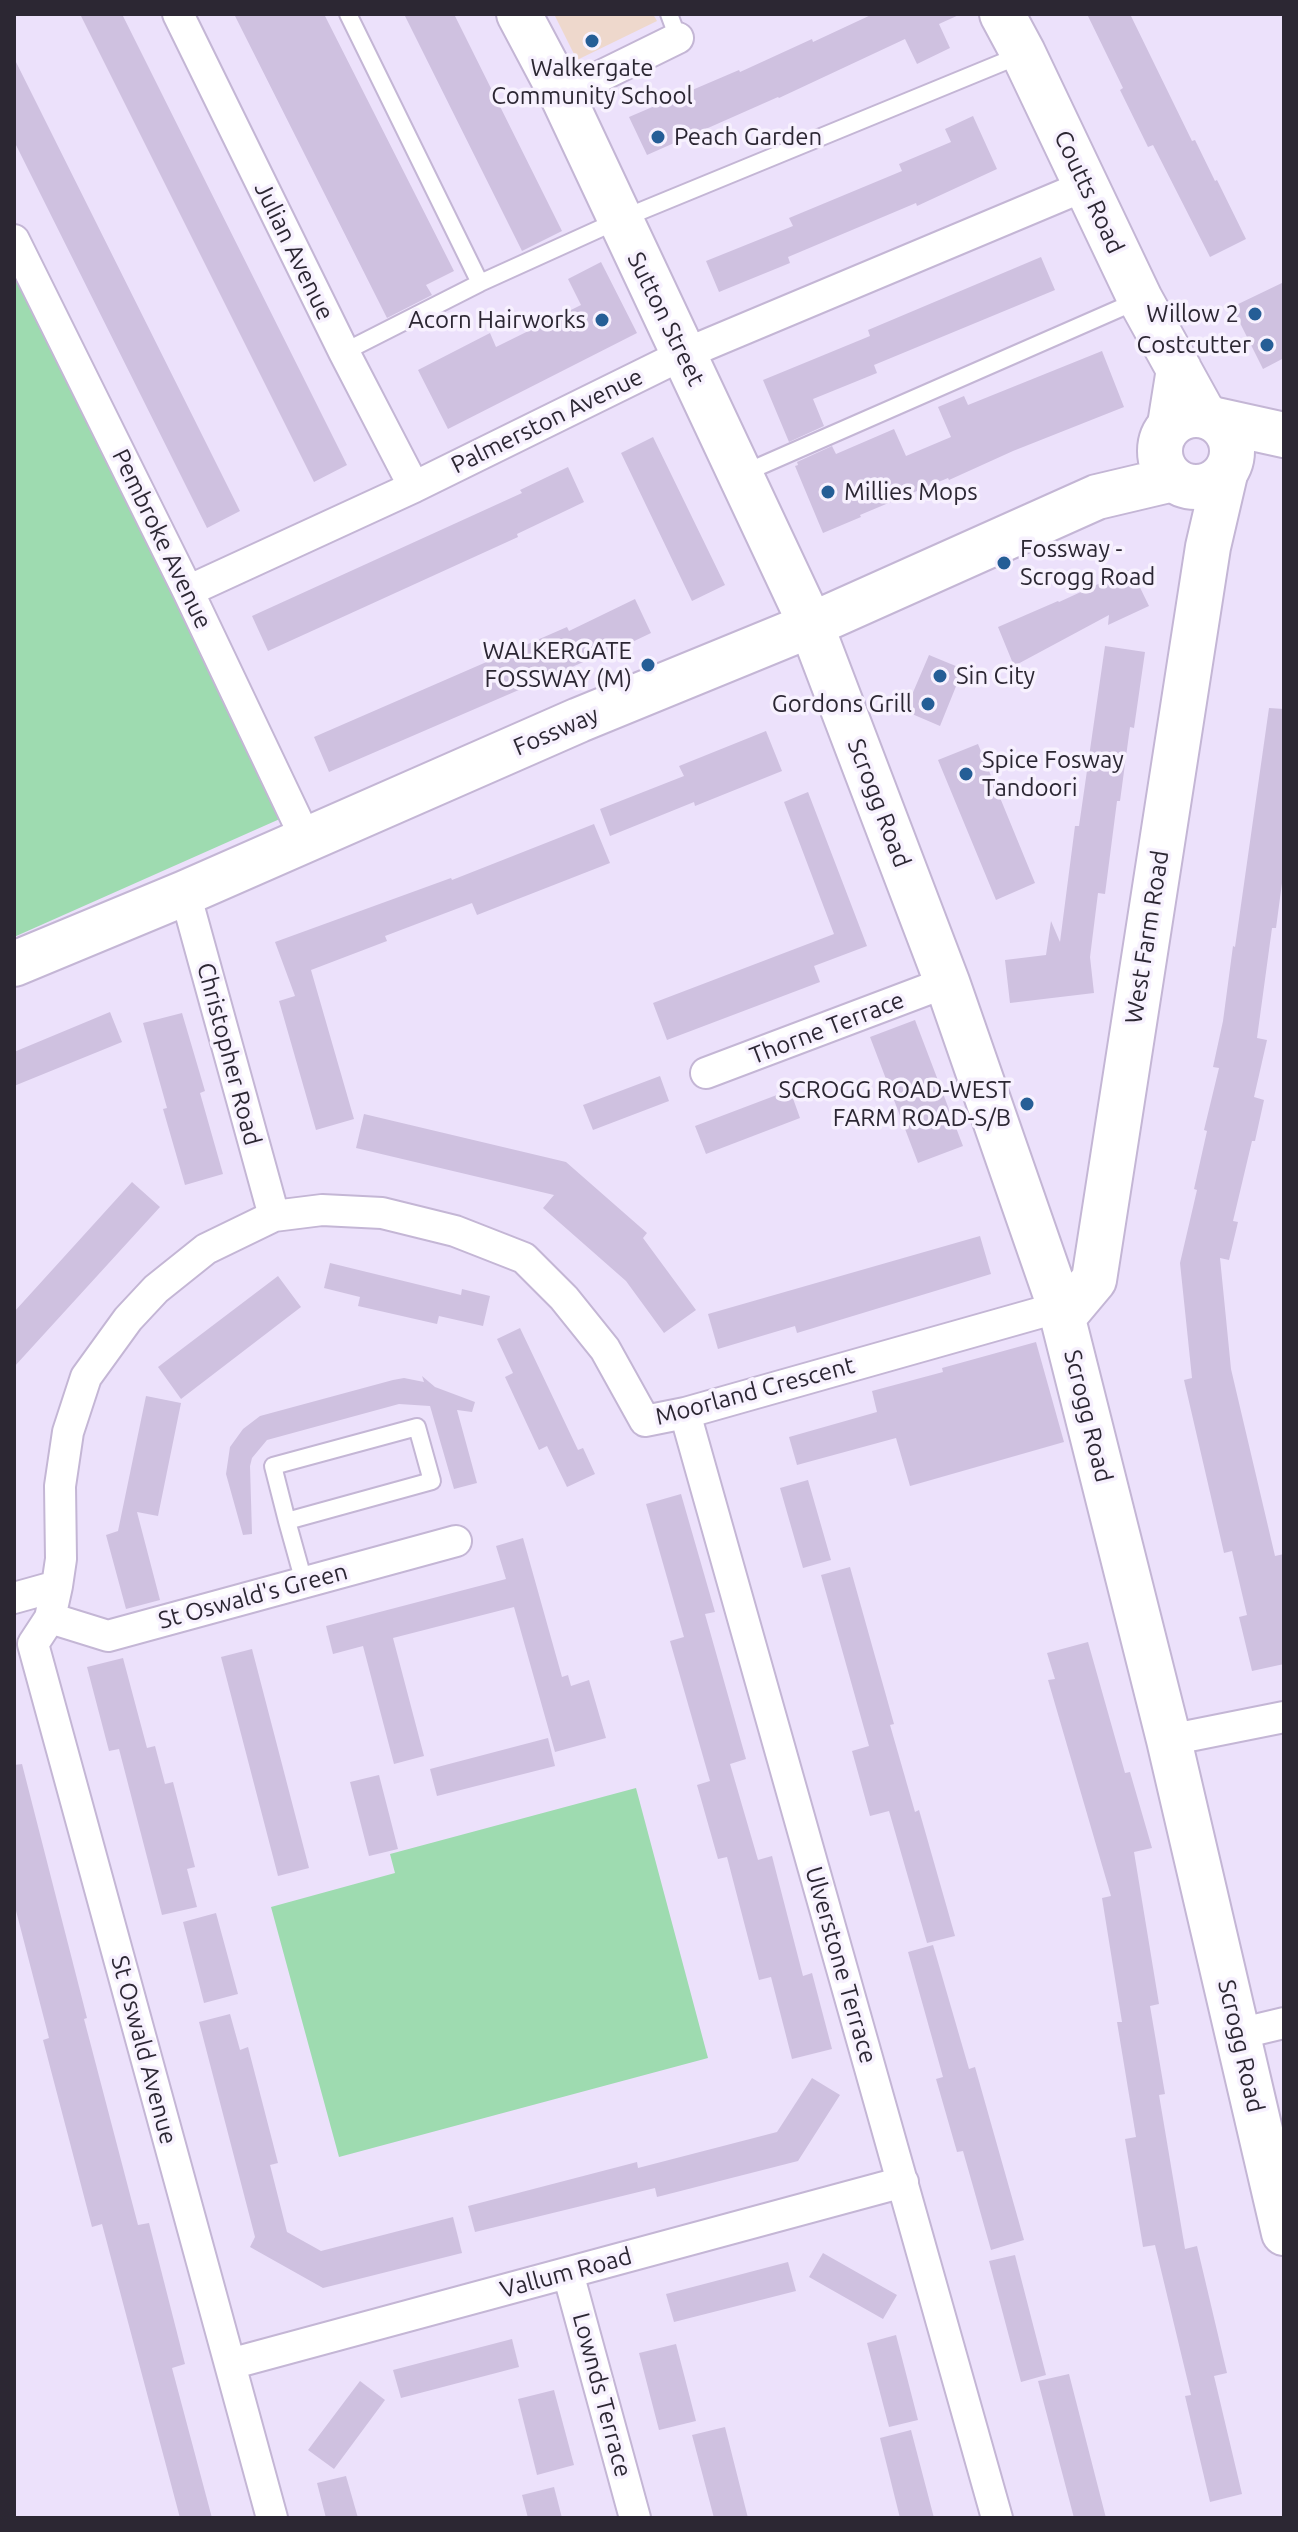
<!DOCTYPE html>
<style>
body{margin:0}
#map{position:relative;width:1298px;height:2532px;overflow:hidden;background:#ece1fb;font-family:Ubuntu,sans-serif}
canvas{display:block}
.frame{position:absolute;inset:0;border:16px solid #2c2733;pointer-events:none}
</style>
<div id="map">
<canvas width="1298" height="2532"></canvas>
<div class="frame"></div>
</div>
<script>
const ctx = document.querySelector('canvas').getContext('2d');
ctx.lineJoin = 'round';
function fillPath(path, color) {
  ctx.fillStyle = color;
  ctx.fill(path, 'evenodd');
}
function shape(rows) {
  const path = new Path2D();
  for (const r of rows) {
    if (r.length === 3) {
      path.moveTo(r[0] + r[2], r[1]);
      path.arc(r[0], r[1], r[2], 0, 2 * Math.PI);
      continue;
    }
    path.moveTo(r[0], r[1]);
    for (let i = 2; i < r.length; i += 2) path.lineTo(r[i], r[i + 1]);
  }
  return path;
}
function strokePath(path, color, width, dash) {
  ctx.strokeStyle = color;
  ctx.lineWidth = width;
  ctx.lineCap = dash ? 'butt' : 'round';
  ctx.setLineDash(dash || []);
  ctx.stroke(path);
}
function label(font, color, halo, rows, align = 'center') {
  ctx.font = font + ' Ubuntu,sans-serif';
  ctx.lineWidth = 7;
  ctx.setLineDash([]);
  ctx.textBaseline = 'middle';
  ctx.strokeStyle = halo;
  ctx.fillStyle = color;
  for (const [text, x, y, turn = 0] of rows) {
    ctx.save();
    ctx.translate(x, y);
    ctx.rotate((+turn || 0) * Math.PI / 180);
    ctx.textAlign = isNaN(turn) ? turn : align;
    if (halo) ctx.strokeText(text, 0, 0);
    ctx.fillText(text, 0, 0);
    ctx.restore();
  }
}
fillPath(shape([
 [554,14,653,14,657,21,577,60]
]), '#eed8cc');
fillPath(shape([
 [14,261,291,814,14,937],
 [636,1788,708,2058,339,2157,271,1907,395,1873,390,1854]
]), '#9edbb0');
fillPath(shape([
 [80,14,122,14,347,465,314,482],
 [234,14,324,14,454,271,426,285,432,295,387,318],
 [404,14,454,14,562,231,522,251],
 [873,14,961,14,939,24,950,48,917,64,905,39,779,98,778,97,647,155,629,117,739,70,740,72,812,39,813,42],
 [1087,14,1130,14,1192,141,1195,140,1215,181,1217,180,1246,239,1210,257,1153,145,1148,147,1120,90,1123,88],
 [14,58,240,511,207,528,14,141],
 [973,116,997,169,917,206,916,203,788,257,790,263,719,292,706,261,793,226,789,218,902,171,899,164,951,142,945,129],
 [1041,257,1055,290,874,365,877,373,813,399,824,426,789,442,763,380,870,336,868,330],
 [601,262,637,333,448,429,418,370,490,333,496,347,581,305,568,279],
 [1284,282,1284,358,1263,369,1232,307],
 [1102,351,1124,407,1013,451,949,480,948,478,860,515,861,517,823,533,795,466,798,465,797,462,832,446,836,454,894,429,906,456,951,437,938,407,964,396,968,405],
 [653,437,725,585,692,601,621,453],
 [568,467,584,502,517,534,518,537,268,651,252,616,522,493,520,490],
 [1131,569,1149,606,1108,625,1109,615,1014,666,998,627,1058,601,1059,602],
 [635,599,651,633,603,656,602,654,329,772,314,737,567,627,569,631],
 [1105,646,1145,652,1134,728,1130,727,1120,801,1117,801,1105,894,1098,893,1090,957,1094,993,1010,1003,1005,960,1046,955,1051,921,1060,942,1075,826,1079,826],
 [929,655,963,669,940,726,905,711],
 [1269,708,1284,709,1284,868,1276,928,1272,928,1257,1038,1267,1040,1254,1097,1264,1100,1255,1141,1252,1141,1233,1221,1238,1222,1229,1260,1220,1258,1231,1369,1275,1556,1284,1554,1284,1664,1252,1671,1239,1617,1247,1615,1232,1551,1224,1553,1184,1380,1192,1378,1180,1263,1197,1190,1194,1189,1207,1131,1204,1130,1219,1068,1213,1067,1223,1021,1233,946,1235,947],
 [766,731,782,771,695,806,694,802,610,836,600,809,684,776,679,766],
 [978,744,1035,883,996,900,938,760],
 [808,792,867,946,814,966,820,982,667,1040,653,1003,834,934,784,802],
 [594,824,610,863,477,915,472,903,385,936,387,941,311,970,354,1119,316,1130,279,1001,295,996,275,942,451,878,452,880],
 [110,1012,122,1042,14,1086,14,1052],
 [182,1013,205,1091,200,1093,223,1174,185,1185,163,1109,167,1108,143,1023],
 [915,1020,963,1146,918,1163,870,1037],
 [660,1076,669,1101,593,1130,583,1105],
 [790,1090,800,1118,706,1154,695,1126],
 [364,1114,566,1162,647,1233,643,1238,696,1310,664,1333,626,1281,543,1208,554,1195,356,1148],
 [132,1182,160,1207,14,1367,14,1312],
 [980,1236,991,1274,797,1333,795,1326,718,1349,708,1314],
 [330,1263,461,1295,462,1289,490,1296,483,1326,439,1316,437,1324,358,1306,360,1297,324,1288],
 [278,1276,301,1307,181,1399,158,1367],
 [520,1328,578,1450,583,1448,595,1474,567,1487,547,1446,539,1450,505,1377,513,1373,497,1339],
 [1036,1342,1064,1442,910,1486,896,1438,797,1465,789,1437,877,1412,872,1391,943,1372,942,1368],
 [422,1376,435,1387,475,1402,472,1412,457,1410,477,1483,454,1489,430,1406,399,1404,267,1440,252,1458,250,1466,252,1534,243,1535,226,1474,230,1447,243,1429,260,1416,393,1380,404,1378,424,1382],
 [146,1396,181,1403,158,1516,137,1512,160,1600,126,1609,106,1535,118,1531],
 [808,1480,831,1560,803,1568,780,1488],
 [681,1494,715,1612,705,1614,746,1759,730,1764,758,1860,772,1856,803,1976,812,1973,832,2049,792,2059,771,1977,759,1980,727,1857,718,1859,697,1785,710,1781,670,1641,684,1637,646,1504],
 [523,1538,562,1677,568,1675,571,1686,589,1680,606,1738,555,1752,514,1607,393,1638,424,1756,394,1764,363,1646,333,1654,326,1626,506,1579,496,1546],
 [850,1567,894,1724,890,1725,915,1812,919,1810,955,1936,927,1943,889,1811,870,1816,852,1751,869,1746,821,1575],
 [1088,1642,1125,1773,1130,1772,1152,1848,1134,1852,1159,2004,1150,2006,1165,2094,1159,2095,1185,2249,1197,2246,1227,2373,1214,2376,1242,2494,1210,2502,1185,2396,1191,2395,1155,2245,1143,2247,1125,2139,1136,2137,1117,2022,1122,2022,1102,1898,1111,1896,1048,1680,1055,1679,1047,1653],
 [252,1649,309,1868,278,1876,221,1657],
 [123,1658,147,1748,155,1746,165,1784,173,1782,195,1867,187,1869,197,1907,162,1915,119,1749,109,1751,87,1667],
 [548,1738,555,1766,437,1796,430,1769],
 [22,1764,87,2018,84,2019,138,2225,149,2223,185,2364,172,2368,212,2518,180,2518,102,2224,92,2227,43,2040,49,2038,14,1903,14,1765],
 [379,1775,398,1849,369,1856,350,1782],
 [216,1913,238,1994,204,2003,183,1922],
 [933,1945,969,2069,975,2067,1024,2240,991,2250,963,2151,957,2152,936,2079,943,2077,908,1952],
 [230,2014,240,2050,248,2047,278,2163,270,2165,287,2232,321,2251,453,2217,462,2253,323,2288,250,2247,255,2237,199,2022],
 [812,2078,840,2095,798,2161,657,2197,655,2188,475,2232,468,2206,637,2162,638,2168,777,2132],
 [823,2253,897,2295,883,2319,809,2277],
 [1015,2255,1046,2375,1021,2382,989,2261],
 [788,2262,796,2291,674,2322,666,2294],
 [896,2335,918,2420,889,2427,867,2343],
 [512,2339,519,2367,401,2398,393,2370],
 [676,2344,696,2421,659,2430,639,2353],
 [1069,2374,1106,2518,1074,2518,1038,2381],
 [360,2381,385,2400,334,2469,308,2450],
 [554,2390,574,2465,537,2475,518,2399],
 [725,2427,748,2518,714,2518,692,2435],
 [911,2430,934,2518,900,2518,880,2438],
 [346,2476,358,2518,326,2518,317,2483],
 [554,2487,562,2518,528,2518,522,2495]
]), '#cfc1e0');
const lane = shape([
 [348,14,480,283],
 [669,14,678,38],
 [344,352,480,283,619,220,1023,54],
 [742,474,1139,300],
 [287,1521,432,1481,417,1427,273,1466,287,1521,304,1582]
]);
const street = shape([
 [178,14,344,352,414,487],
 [562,95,678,38],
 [14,240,188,591,306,839],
 [188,591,414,487,682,355,1087,185],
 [185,893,274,1216],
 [706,1073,947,982],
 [685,1413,997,2518],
 [14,1598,57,1586],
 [50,1618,108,1636,456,1541],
 [1169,1740,1284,1717],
 [1238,2034,1284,2023],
 [568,2273,635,2518],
 [230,2364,903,2182],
 [272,2518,33,1644,50,1618,57,1586,61,1559,60,1486,68,1432,86,1377,128,1319,156,1289,206,1249,274,1216,322,1210,382,1213,455,1231,524,1258,564,1298,605,1349,645,1421,685,1413,1060,1307]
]);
const secondary = shape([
 [519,14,562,95,811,625,947,982,1060,1307,1169,1740,1284,2233],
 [1002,14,1023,53,1140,299,1204,415],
 [1170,425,1179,369],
 [1063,1317,1094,1280,1208,547,1225,474]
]);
const primary = shape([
 [1196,451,36],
 [1216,420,1284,435],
 [14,964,185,893,579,720,811,625,1097,497,1173,479]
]);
strokePath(lane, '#c4b6d5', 20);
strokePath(street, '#c4b6d5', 34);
strokePath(secondary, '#c4b6d5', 48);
strokePath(primary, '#c4b6d5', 48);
strokePath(lane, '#fff', 16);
strokePath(street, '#fff', 30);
strokePath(secondary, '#fff', 44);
strokePath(primary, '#fff', 44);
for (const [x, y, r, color] of [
 [592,41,8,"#255e96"],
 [658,137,8,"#255e96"],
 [1255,314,8,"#255e96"],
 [602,320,8,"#255e96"],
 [1267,345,8,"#255e96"],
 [828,492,8,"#255e96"],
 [1004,563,8,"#255e96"],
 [648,665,8,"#255e96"],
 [940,676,8,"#255e96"],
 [928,704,8,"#255e96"],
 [966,774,8,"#255e96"],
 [1027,1104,8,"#255e96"]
]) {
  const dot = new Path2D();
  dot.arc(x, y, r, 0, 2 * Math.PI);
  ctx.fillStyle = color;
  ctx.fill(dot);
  strokePath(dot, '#f7f1fe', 3);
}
label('24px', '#2c2733', '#f7f1fe', [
 ["Walkergate",592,68,"center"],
 ["Community School",592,96,"center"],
 ["Peach Garden",674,137,"left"],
 ["Willow 2",1239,314],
 ["Acorn Hairworks",586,320],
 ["Costcutter",1251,345],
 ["Millies Mops",844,492,"left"],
 ["Fossway -",1020,549,"left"],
 ["Scrogg Road",1020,577,"left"],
 ["WALKERGATE",632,651],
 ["FOSSWAY (M)",632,679],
 ["Sin City",956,676,"left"],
 ["Gordons Grill",912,704],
 ["Spice Fosway",982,760,"left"],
 ["Tandoori",982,788,"left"],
 ["SCROGG ROAD-WEST",1011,1090],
 ["FARM ROAD-S/B",1011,1118]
], 'right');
label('24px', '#2c2733', '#f7f1fe', [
 ["Coutts Road",1089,192,65],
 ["Julian Avenue",294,251,64],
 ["Sutton Street",666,319,64],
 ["Palmerston Avenue",547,421,-26],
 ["Pembroke Avenue",162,539,64],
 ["Fossway",556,731,-23],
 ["Scrogg Road",879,803,69],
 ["West Farm Road",1147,937,-81],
 ["Thorne Terrace",827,1028,-21],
 ["Christopher Road",229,1054,75],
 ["Moorland Crescent",755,1391,-15],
 ["Scrogg Road",1088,1416,76],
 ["St Oswald's Green",253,1596,-15],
 ["Ulverstone Terrace",841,1965,74],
 ["Scrogg Road",1241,2046,77],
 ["St Oswald Avenue",144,2050,75],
 ["Vallum Road",566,2273,-15],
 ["Lownds Terrace",602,2395,75]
]);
</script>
